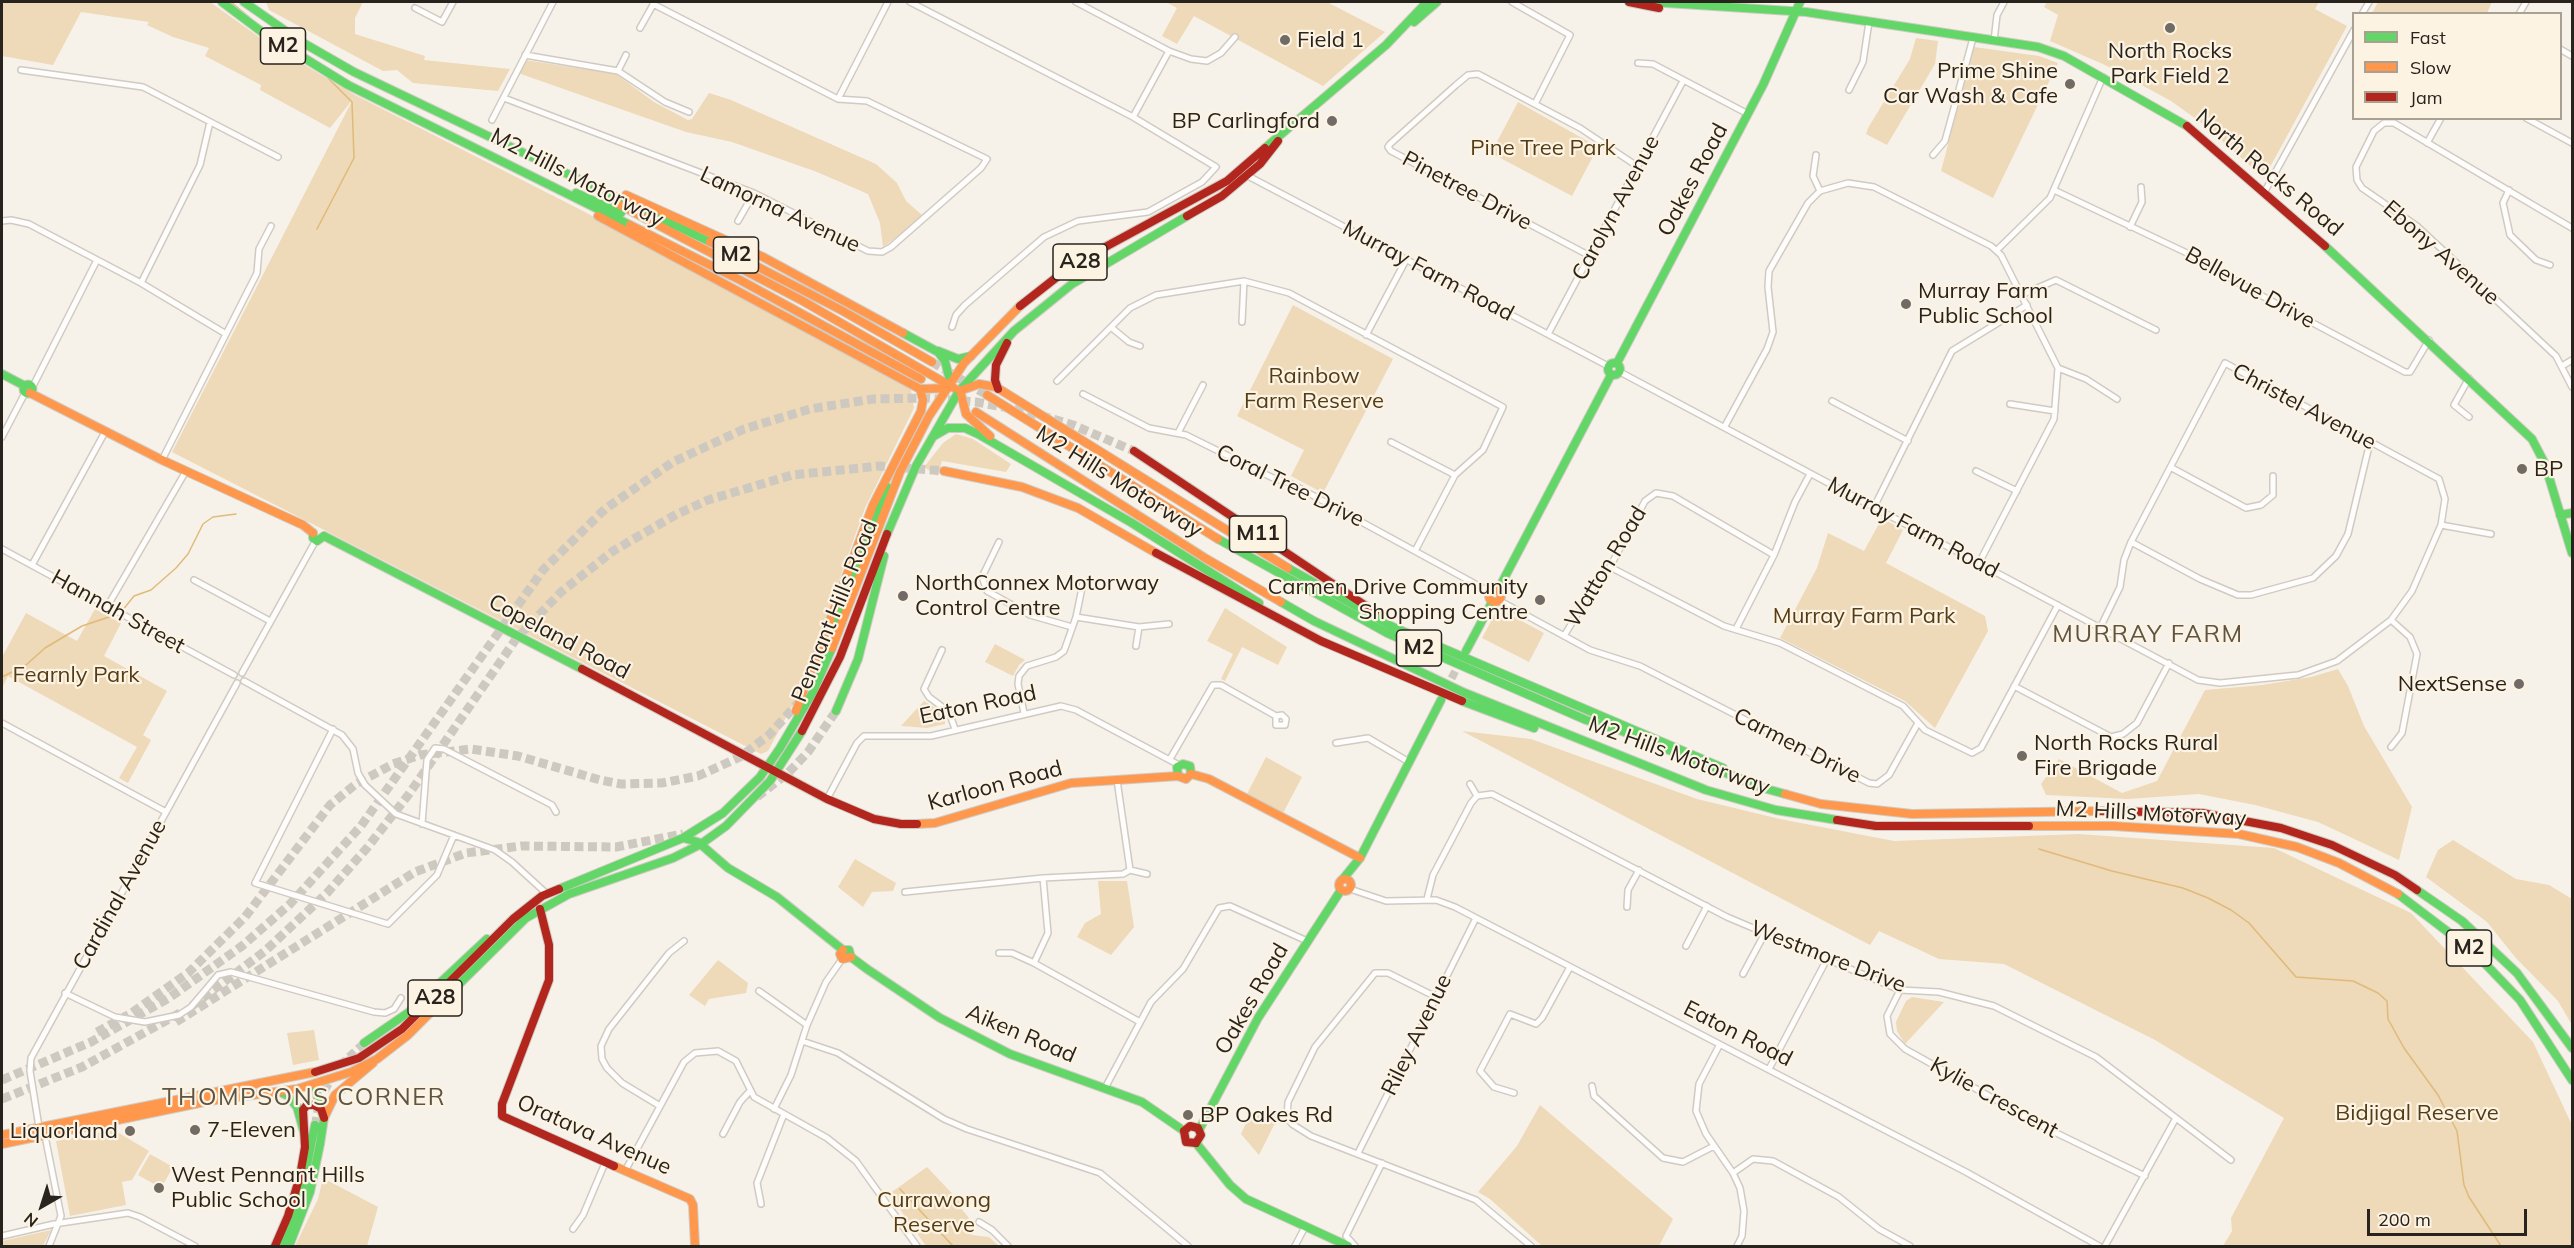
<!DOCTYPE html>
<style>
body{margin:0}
#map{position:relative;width:2574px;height:1248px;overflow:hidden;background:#f7f2e9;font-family:Mulish,sans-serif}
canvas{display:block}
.frame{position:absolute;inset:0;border:3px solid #28231c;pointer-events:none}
.legend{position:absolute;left:2352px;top:12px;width:210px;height:108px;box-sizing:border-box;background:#fdf3e3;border:2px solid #a8a093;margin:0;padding:8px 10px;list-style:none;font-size:18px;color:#28231c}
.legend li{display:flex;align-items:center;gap:12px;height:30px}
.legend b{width:30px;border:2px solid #a8a093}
.north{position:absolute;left:12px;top:1176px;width:60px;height:60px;-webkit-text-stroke:4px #fdf3e3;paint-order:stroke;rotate:219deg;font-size:16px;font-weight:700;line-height:24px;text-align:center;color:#28231c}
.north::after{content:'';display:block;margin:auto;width:21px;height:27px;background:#28231c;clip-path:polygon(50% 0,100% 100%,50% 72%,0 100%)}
.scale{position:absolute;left:2367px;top:1209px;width:160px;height:27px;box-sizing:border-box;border:3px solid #28231c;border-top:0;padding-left:8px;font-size:18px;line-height:21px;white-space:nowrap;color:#28231c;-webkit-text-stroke:4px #fdf3e3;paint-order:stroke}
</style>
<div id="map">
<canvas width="2574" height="1248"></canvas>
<div class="frame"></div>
<ul class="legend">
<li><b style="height:8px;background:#63d668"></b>Fast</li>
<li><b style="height:8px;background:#ff974d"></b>Slow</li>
<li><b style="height:8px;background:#b3261e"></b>Jam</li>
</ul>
<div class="north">N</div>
<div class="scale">200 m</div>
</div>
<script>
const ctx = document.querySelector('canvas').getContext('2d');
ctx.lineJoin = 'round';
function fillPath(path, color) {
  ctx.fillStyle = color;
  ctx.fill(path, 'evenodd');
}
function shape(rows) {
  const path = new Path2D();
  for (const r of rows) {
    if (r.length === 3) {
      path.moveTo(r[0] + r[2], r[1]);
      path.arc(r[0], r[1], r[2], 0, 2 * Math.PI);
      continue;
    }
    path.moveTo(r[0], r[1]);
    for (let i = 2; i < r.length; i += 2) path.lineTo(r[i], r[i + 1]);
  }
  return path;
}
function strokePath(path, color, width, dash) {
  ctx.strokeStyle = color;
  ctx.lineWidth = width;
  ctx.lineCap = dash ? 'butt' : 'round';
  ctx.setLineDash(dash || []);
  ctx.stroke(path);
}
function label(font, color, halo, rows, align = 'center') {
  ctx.font = font + ' Mulish,sans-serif';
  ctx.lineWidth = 4.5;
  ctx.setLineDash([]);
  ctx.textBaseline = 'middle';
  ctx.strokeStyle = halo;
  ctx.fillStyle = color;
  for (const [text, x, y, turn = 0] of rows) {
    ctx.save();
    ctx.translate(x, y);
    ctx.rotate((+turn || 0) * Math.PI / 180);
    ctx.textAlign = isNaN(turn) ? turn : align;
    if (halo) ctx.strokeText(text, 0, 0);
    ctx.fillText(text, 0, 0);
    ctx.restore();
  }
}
fillPath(shape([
 [2,2,210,2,266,42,355,95,583,211,904,384,911,390,914,408,865,508,798,695,768,751,761,754,172,452,353,99,330,128,260,90,261,85,205,56,209,48,173,37,147,25,149,22,81,12,53,65,2,56],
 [266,2,363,2,355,18,355,34,425,56,424,60,510,69,498,91,413,83,397,70,383,71,269,10],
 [1166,2,1327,2,1385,32,1323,86,1194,16,1177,44,1162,36,1177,8],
 [2047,2,2319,2,2315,9,2347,26,2264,178,2203,124,2171,101,2105,65,2050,41,2058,15,2044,7],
 [2378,2,2492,2,2487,13,2372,13],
 [1916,38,1938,41,1935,64,1887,145,1866,134,1868,128,1910,59],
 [1974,47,2039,56,2058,63,1993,198,1941,171],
 [525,60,616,74,654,102,688,120,692,119,709,93,731,100,876,164,897,183,906,201,922,215,909,228,883,247,880,223,868,194,817,172,732,142,686,132,518,73],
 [1518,102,1598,147,1572,196,1491,153],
 [1293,305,1393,359,1323,493,1291,476,1304,450,1237,416],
 [956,434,973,439,1011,464,1006,472,942,461,938,476,924,467,943,443],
 [1882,518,1903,530,1886,563,1985,616,1988,631,1935,728,1905,701,1780,638,1817,568,1828,533,1864,551],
 [1225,608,1287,647,1278,665,1242,647,1225,681,1221,679,1233,654,1207,641],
 [95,609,121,623,104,656,167,691,143,735,151,740,128,783,119,778,137,747,8,676,2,688,2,657,26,613,77,641],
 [1501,610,1544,633,1529,662,1482,638,1496,612],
 [995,644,1025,660,1019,665,1013,676,985,662],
 [2338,669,2348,686,2364,726,2412,807,2399,860,2318,822,2255,805,2199,794,2128,799,2046,795,2041,784,2059,759,2122,793,2157,781,2205,690,2262,685,2311,677],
 [924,701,945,714,945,724,927,728,901,726],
 [1462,731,1531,739,1697,799,1780,819,1894,841,2079,834,2274,848,2411,913,2533,1042,2572,1125,2572,1246,2223,1246,2232,1231,2231,1218,2284,1118,2155,1040,2004,964,1939,959,1879,931,1870,945],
 [1266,757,1302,777,1283,813,1247,794],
 [2453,840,2516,879,2549,885,2572,899,2572,1025,2558,1001,2515,957,2487,922,2426,877,2438,850],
 [855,859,896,883,893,891,872,892,863,907,838,887],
 [1098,881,1127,881,1134,927,1111,955,1077,937,1085,923,1101,914],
 [718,960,748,983,746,993,709,999,705,1006,689,995],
 [1912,997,1944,1002,1905,1044,1897,1031,1896,1022,1906,1001],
 [314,1030,319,1060,293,1065,287,1033],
 [1540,1105,1673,1219,1659,1246,1542,1246,1490,1199,1478,1192,1517,1146],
 [1250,1115,1282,1116,1284,1122,1274,1125,1259,1155,1241,1134],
 [114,1130,149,1151,132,1180,122,1182,126,1205,70,1216,56,1141],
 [150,1154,173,1167,161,1188,138,1175],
 [927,1167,962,1204,960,1207,969,1218,967,1225,972,1235,989,1237,999,1246,926,1246,889,1194],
 [323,1178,378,1207,367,1246,295,1246,318,1199],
 [51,1230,43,1246,2,1246,2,1241]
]), '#eed9b8');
strokePath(shape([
 [231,2,249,17],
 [317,229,354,158,352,102,328,78],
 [122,611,134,596,151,590,176,568,188,554,203,524,213,517,236,514],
 [2,677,26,665,45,648,82,626,118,614],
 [2039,849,2112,871,2183,888,2208,898,2231,910,2249,923,2296,977,2353,981,2378,993,2387,1001,2388,1019,2404,1048,2438,1095,2457,1131,2464,1185,2469,1197,2501,1246],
 [900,1189,953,1246]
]), '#e0ba78', 1.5);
strokePath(shape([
 [1446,689,1461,660]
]), '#cec9c0', 8, [8, 4]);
strokePath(shape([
 [340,1065,364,1043],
 [315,1125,319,1101,333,1076]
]), '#cec9c0', 8, [8, 4]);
strokePath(shape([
 [932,362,987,395],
 [757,797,788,773,808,752,836,711],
 [192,1006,265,951,327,893,367,848,409,794,516,639,561,592,613,551,677,514,708,500,792,475,880,466,944,471],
 [176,1022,415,872,466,853,521,846,616,847,683,834],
 [97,1032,130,1014,188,973,245,917,330,805,356,784,393,764,420,755,471,749,518,756,600,780,621,784,662,783,698,776,740,757,769,735,799,702],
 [2,1080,91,1042,169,998,242,946,290,904,361,826,543,570,605,509,673,462,744,429,810,409,873,399,926,398,976,402,1025,411,1073,425,1134,451],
 [2,1099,82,1067,180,1013]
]), '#cec9c0', 9, [9, 4.5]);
const street = shape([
 [910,2,1133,117,1216,167,1202,182,1148,212,1078,221,1044,237,965,305,956,315,952,327],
 [1076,2,1169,51,1191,59,1207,61,1221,53,1235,37],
 [1512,2,1570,35,1535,104],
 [415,8,442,22,453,2],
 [2362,14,2369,2],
 [2519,14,2526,2],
 [640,28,654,3],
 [1994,41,1997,15,2004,2],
 [2560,49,2572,56],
 [525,55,618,71,665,102,689,112],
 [1638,63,1653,64,1748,114],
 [21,70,143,87,278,157],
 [618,71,626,55],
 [1849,90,1863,62,1869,22],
 [504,98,754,193,868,251,882,252,891,247,981,168,987,159,867,101,838,99,653,4],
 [838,99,888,2],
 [1133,117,1169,51],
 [2526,118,2572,143],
 [492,120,553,2],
 [2427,143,2441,118],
 [1816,155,1813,176,1820,191],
 [1933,155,1945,141,1973,38],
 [1248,176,1608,366],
 [2054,190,2189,254,2249,289,2405,372,2410,372,2429,340],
 [2509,190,2503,203,2510,235,2536,260,2550,265],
 [2265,191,2354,30],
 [2,221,11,220,29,224,141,283,226,334],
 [738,221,754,193],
 [2130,227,2142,202,2141,187],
 [2572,228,2394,123,2384,123,2374,131,2356,167,2357,180,2362,188,2417,226,2556,356,2572,387],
 [1997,250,2050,198,2103,77],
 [1590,256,1391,151,1388,147,1390,144,1456,85,1468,75,1478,74,1580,128,1637,166],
 [141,283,200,165,210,122],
 [2021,295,2056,280,2156,330],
 [1242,322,1244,281],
 [1112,328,1129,342,1140,346],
 [1548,334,1683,81],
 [1366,335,1406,260],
 [2562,366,2572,360],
 [2058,368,2086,379,2117,399],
 [1620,372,2198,680,2220,683,2298,675,2337,661,2391,620,2412,591,2441,525,2445,499,2439,479,2225,363,2131,542,2124,560,2120,587,2101,626],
 [2469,378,2454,405,2469,417],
 [1057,381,1130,308,1156,295,1244,281,1289,293,1503,407,1483,450,1455,475,1415,551],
 [32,388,97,260],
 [1083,394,1149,428,1186,435,1273,478,1290,483,1490,592],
 [1832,401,1908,441],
 [2010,404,2055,411],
 [1725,426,1767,349,1773,332,1768,287,1769,271,1808,203,1820,191,1848,183,1874,187,1991,246,2001,255,2058,368,2054,419,1979,563],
 [1178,433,1203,385],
 [2,437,25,393],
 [1391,442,1455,475],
 [162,460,257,273,259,249,271,226],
 [2172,468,2246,508,2261,505,2273,495,2273,476],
 [1976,471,2017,491],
 [1874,507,1952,351,2027,305],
 [2441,525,2491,534],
 [999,542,982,577,987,591,1030,615,1072,627],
 [2131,542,2200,579,2238,595,2251,595,2313,578,2336,556,2348,534,2370,442],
 [2,549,234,675],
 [32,565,105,432],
 [1610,567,1724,626,1780,643,1903,706,1925,730,1972,753,1981,748,2058,605],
 [194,580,270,621],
 [1500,601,1590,650,1640,666,1869,783,1877,784,1889,775,1918,723],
 [107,607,186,471],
 [1076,617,1139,627,1169,624],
 [1736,629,1774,555,1795,502,1810,474],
 [1564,636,1602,573,1610,567,1645,501,1656,493,1673,496,1774,555],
 [1136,646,1139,627],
 [942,650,924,689,929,697,949,712,955,729],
 [242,673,316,540],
 [244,681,342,735,353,749,358,773,365,785,396,814,495,850,512,862,547,894],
 [2014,686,2111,737,2123,734,2137,723,2169,663],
 [1024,713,1018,684,1019,676,1027,666,1056,657,1064,651,1076,617,1083,583],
 [2,723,166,812],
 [333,729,255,883,388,924,437,875,454,835],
 [1336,743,1368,738,1409,762],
 [2391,747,2402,733,2417,654,2410,637,2391,620],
 [1170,759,1213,685,1221,685,1276,716,1282,715,1286,719,1285,725,1276,725,1276,716],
 [1117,780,1130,870],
 [1470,784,1477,796],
 [827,799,857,743,864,736,931,736,1061,706,1076,710,1179,765],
 [422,824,427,760,435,748,444,749,552,805,556,812],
 [1350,889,1386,901,1436,900,1455,907,1966,1172,2099,1246],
 [905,892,1043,878,1123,874,1130,870,1147,874],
 [1427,899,1433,875,1471,803,1477,796,1492,794,1727,917,1900,990,1939,992,1994,1006,2096,1057,2231,1160],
 [1627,907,1628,890,1639,870],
 [1686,946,1707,906],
 [999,953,1012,953,1034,963,1140,1022],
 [1034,963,1048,933,1043,878],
 [1743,974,1765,933],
 [1900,990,1887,1016,1890,1034,1905,1049,2046,1128,2145,1176],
 [759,991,807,1025],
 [65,993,115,1017,145,1022,179,1015,191,1007,218,975,231,972,374,1012,385,1013,394,1009,401,998],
 [1436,997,1388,973,1375,973,1315,1047,1288,1102,1287,1118,1292,1124,1311,1136,1476,1200,1531,1246],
 [802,1041,838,1053,944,1119,967,1129,1100,1173,1188,1246],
 [1719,1046,1699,1084,1696,1111,1706,1134,1733,1173,1740,1188,1744,1211,1742,1236,1737,1246],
 [1769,1069,1827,959],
 [1592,1086,1594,1096,1663,1158,1683,1162,1714,1146],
 [1105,1088,1151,1002,1183,969,1219,908,1230,906,1307,941],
 [1514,1093,1494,1087,1480,1071,1510,1014,1536,1024,1542,1018,1570,967],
 [660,1106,622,1083,607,1068,602,1059,601,1046,609,1029,669,953,684,941],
 [774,1109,791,1075,807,1025,826,982,842,959],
 [39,1127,30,1071,31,1058,237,683],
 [723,1134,740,1102,749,1092],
 [45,1136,61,1216,49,1246],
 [1358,1153,1476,918],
 [625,1171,684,1062,695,1053,718,1051,736,1061,754,1097,827,1138,856,1161,917,1246],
 [1733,1173,1753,1159,1773,1161,1839,1197,1879,1229,1910,1246],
 [761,1204,757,1183,784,1114],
 [979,1222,992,1230,1008,1246],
 [573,1229,583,1215,605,1163],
 [2,1236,54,1224,128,1213,140,1217,195,1246],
 [1295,1246,1305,1227],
 [1355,1246,1346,1236,1382,1163],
 [2105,1246,2176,1118]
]);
const fast = shape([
 [222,2,262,32,348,85,630,225],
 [244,2,300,41,354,72,710,242],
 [1651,2,1806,12,2038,47,2064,56,2187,126],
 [1414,22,1437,2],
 [1265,148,1386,45,1427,2],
 [576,193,621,213],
 [2325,246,2532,439,2545,464,2572,553],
 [903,333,938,352,945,361,951,385],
 [938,351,958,359,971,356],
 [1614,369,6],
 [1617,363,1763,85,1800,2],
 [2,374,25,386],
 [28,389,4.5],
 [934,436,948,428,965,428,978,434,1132,523,1259,603],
 [2560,515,2572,513],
 [313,533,313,538,317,541,324,536],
 [887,534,916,466,959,391,1014,331,1072,284,1187,216],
 [324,536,582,669],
 [1218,539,1387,633,1586,720,1622,731,1763,788,1785,794],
 [1288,568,1393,627,1723,768],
 [1498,590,1611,375],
 [1281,602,1314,621,1465,693,1706,790,1776,810,1837,820],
 [835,621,887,487],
 [1466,651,1492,602],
 [1462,701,1534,728],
 [836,711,858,659,884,556],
 [1178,776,1177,767,1183,764,1190,766,1191,774],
 [683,838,698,842,728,868,777,897,843,950,849,950,851,957,867,969,940,1018,1010,1054,1142,1102,1184,1131],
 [1343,879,1360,858,1441,700],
 [559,889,683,838,723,813,760,777,780,748,813,692,832,648],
 [2417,890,2462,921,2517,973,2572,1048],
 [2398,894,2473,951,2520,1000,2572,1080],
 [431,1012,526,918,569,894,673,858,701,844,726,826,770,781,802,731],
 [364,1043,409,1012,487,939],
 [280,1092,288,1096,297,1107,305,1136],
 [1199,1130,1258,1018,1341,890],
 [1196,1143,1230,1185,1246,1199,1348,1246],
 [282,1246,300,1201,315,1125],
 [289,1246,310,1192,320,1144,324,1118,314,1085]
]);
const slow = shape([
 [626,195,763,257,903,333],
 [616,203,801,300,954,388],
 [598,216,920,389,948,388],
 [630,225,740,280,921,379],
 [710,242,841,310,932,362],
 [960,390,966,414,990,436],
 [962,390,979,384,996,387,1288,568],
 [30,393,162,460,303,525,313,533],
 [987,395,1218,539],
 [976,412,1205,558,1281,602],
 [944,471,1022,487,1078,508,1156,553],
 [1495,596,6],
 [832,648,900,472,929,416,964,363,1020,306],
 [796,711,873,505,921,411,923,400,920,389],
 [1191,774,1209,779,1360,858],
 [1178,776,1186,779,1191,774],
 [1785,794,1821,804,1912,814,2101,811],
 [917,824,935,823,1071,783,1178,776],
 [2029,826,2113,826,2239,834,2297,847,2339,863,2398,894],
 [1345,885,6],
 [843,950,840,954,842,959,851,957],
 [324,1118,335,1095,373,1063],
 [2,1135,315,1072],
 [2,1144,209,1101,297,1089,351,1072,377,1059,408,1035,431,1012],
 [614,1166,690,1199,693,1205,695,1246]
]);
const jam = shape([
 [1629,2,1659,8],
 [2187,126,2325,246],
 [1187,216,1222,196,1260,164,1278,141],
 [1020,306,1062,273,1096,252,1227,181,1265,148],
 [998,389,995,380,996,365,1007,343],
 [1134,451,1375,612],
 [1156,553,1321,641,1462,701],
 [582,669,827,799,874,819,901,824,917,824],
 [802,731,840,657,887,534],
 [2101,811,2202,813,2281,828,2332,845,2395,875,2417,890],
 [1837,820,1876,826,2029,826],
 [540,909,549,945,549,980,502,1104,502,1116,614,1166],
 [315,1072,359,1058,402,1029,513,919,542,896,559,889],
 [1184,1131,1190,1126,1198,1128,1201,1135,1196,1143],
 [1184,1131,1186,1142,1196,1143],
 [275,1246,288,1216,300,1176,305,1147,303,1110,307,1105,314,1105,321,1109,324,1118]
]);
strokePath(street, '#cfcbc3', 8);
strokePath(fast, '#cfcbc3', 10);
strokePath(slow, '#cfcbc3', 10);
strokePath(jam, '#cfcbc3', 10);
strokePath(street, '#fefdfc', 5);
strokePath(fast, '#63d668', 8);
strokePath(slow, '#ff974d', 8);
strokePath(jam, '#b3261e', 8);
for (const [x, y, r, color] of [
 [2170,28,6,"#706b64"],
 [1285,40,6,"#706b64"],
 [2070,84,6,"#706b64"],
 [1332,121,6,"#706b64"],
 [1906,304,6,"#706b64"],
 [2522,469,6,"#706b64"],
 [903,596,6,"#706b64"],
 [1540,600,6,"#706b64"],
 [2519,684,6,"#706b64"],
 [2022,756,6,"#706b64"],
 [1188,1115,6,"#706b64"],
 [195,1130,6,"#706b64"],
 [130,1131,6,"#706b64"],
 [159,1188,6,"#706b64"]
]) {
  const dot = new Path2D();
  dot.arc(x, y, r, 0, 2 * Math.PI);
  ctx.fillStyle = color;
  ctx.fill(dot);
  strokePath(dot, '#fdf3e3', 2);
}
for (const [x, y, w] of [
 [283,46,45],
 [736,255,45],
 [1080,262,54],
 [1258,534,57],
 [1419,648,45],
 [2469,948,45],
 [435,998,54]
]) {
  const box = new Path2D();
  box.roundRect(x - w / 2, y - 18, w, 36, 4.5);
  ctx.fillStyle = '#fdf3e3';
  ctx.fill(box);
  strokePath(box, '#28231c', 1.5);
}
label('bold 21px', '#28231c', null, [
 ["M2",283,46],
 ["M2",736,255],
 ["A28",1080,262],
 ["M11",1258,534],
 ["M2",1419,648],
 ["M2",2469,948],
 ["A28",435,998]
]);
label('22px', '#28231c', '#fdf3e3', [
 ["Field 1",1297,40],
 ["North Rocks",2170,51,"center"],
 ["Park Field 2",2170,76,"center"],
 ["Prime Shine",2058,71,"right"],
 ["Car Wash & Cafe",2058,96,"right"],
 ["BP Carlingford",1320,121,"right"],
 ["Murray Farm",1918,291],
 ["Public School",1918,316],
 ["BP",2534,469],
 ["NorthConnex Motorway",915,583],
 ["Control Centre",915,608],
 ["Carmen Drive Community",1528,587,"right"],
 ["Shopping Centre",1528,612,"right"],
 ["NextSense",2507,684,"right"],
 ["North Rocks Rural",2034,743],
 ["Fire Brigade",2034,768],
 ["BP Oakes Rd",1200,1115],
 ["7-Eleven",207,1130],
 ["Liquorland",118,1131,"right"],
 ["West Pennant Hills",171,1175],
 ["Public School",171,1200]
], 'left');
label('22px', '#533d17', '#fdf3e3', [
 ["Pine Tree Park",1543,148],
 ["Rainbow",1314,376],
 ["Farm Reserve",1314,401],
 ["Murray Farm Park",1864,616],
 ["Fearnly Park",76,675],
 ["Bidjigal Reserve",2417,1113],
 ["Currawong",934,1200],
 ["Reserve",934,1225]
]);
label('22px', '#28231c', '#fdf3e3', [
 ["North Rocks Road",2269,173,40],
 ["M2 Hills Motorway",577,178,27],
 ["Oakes Road",1693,180,-62],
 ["Pinetree Drive",1467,191,28],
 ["Carolyn Avenue",1616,208,-62],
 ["Lamorna Avenue",780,210,25],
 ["Ebony Avenue",2441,253,41],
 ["Murray Farm Road",1428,271,28],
 ["Bellevue Drive",2250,288,29],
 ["Christel Avenue",2304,407,28],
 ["M2 Hills Motorway",1119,482,32],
 ["Coral Tree Drive",1290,486,26],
 ["Murray Farm Road",1913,528,28],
 ["Watton Road",1606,567,-59],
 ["Pennant Hills Road",835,611,-68],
 ["Hannah Street",118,612,29],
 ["Copeland Road",559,637,28],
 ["Eaton Road",978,705,-12],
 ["Carmen Drive",1797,746,27],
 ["M2 Hills Motorway",1679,756,20],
 ["Karloon Road",995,786,-15],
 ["M2 Hills Motorway",2151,814,3],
 ["Cardinal Avenue",120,895,-61],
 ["Westmore Drive",1828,957,21],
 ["Oakes Road",1252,999,-60],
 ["Aiken Road",1021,1034,23],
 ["Eaton Road",1738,1034,27],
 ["Riley Avenue",1417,1035,-64],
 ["Kylie Crescent",1994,1098,29],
 ["Oratava Avenue",594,1135,24]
]);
ctx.letterSpacing = '1.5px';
label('24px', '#5e5443', '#fdf3e3', [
 ["MURRAY FARM",2148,635],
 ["THOMPSONS CORNER",304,1098]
]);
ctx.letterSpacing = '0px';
</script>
